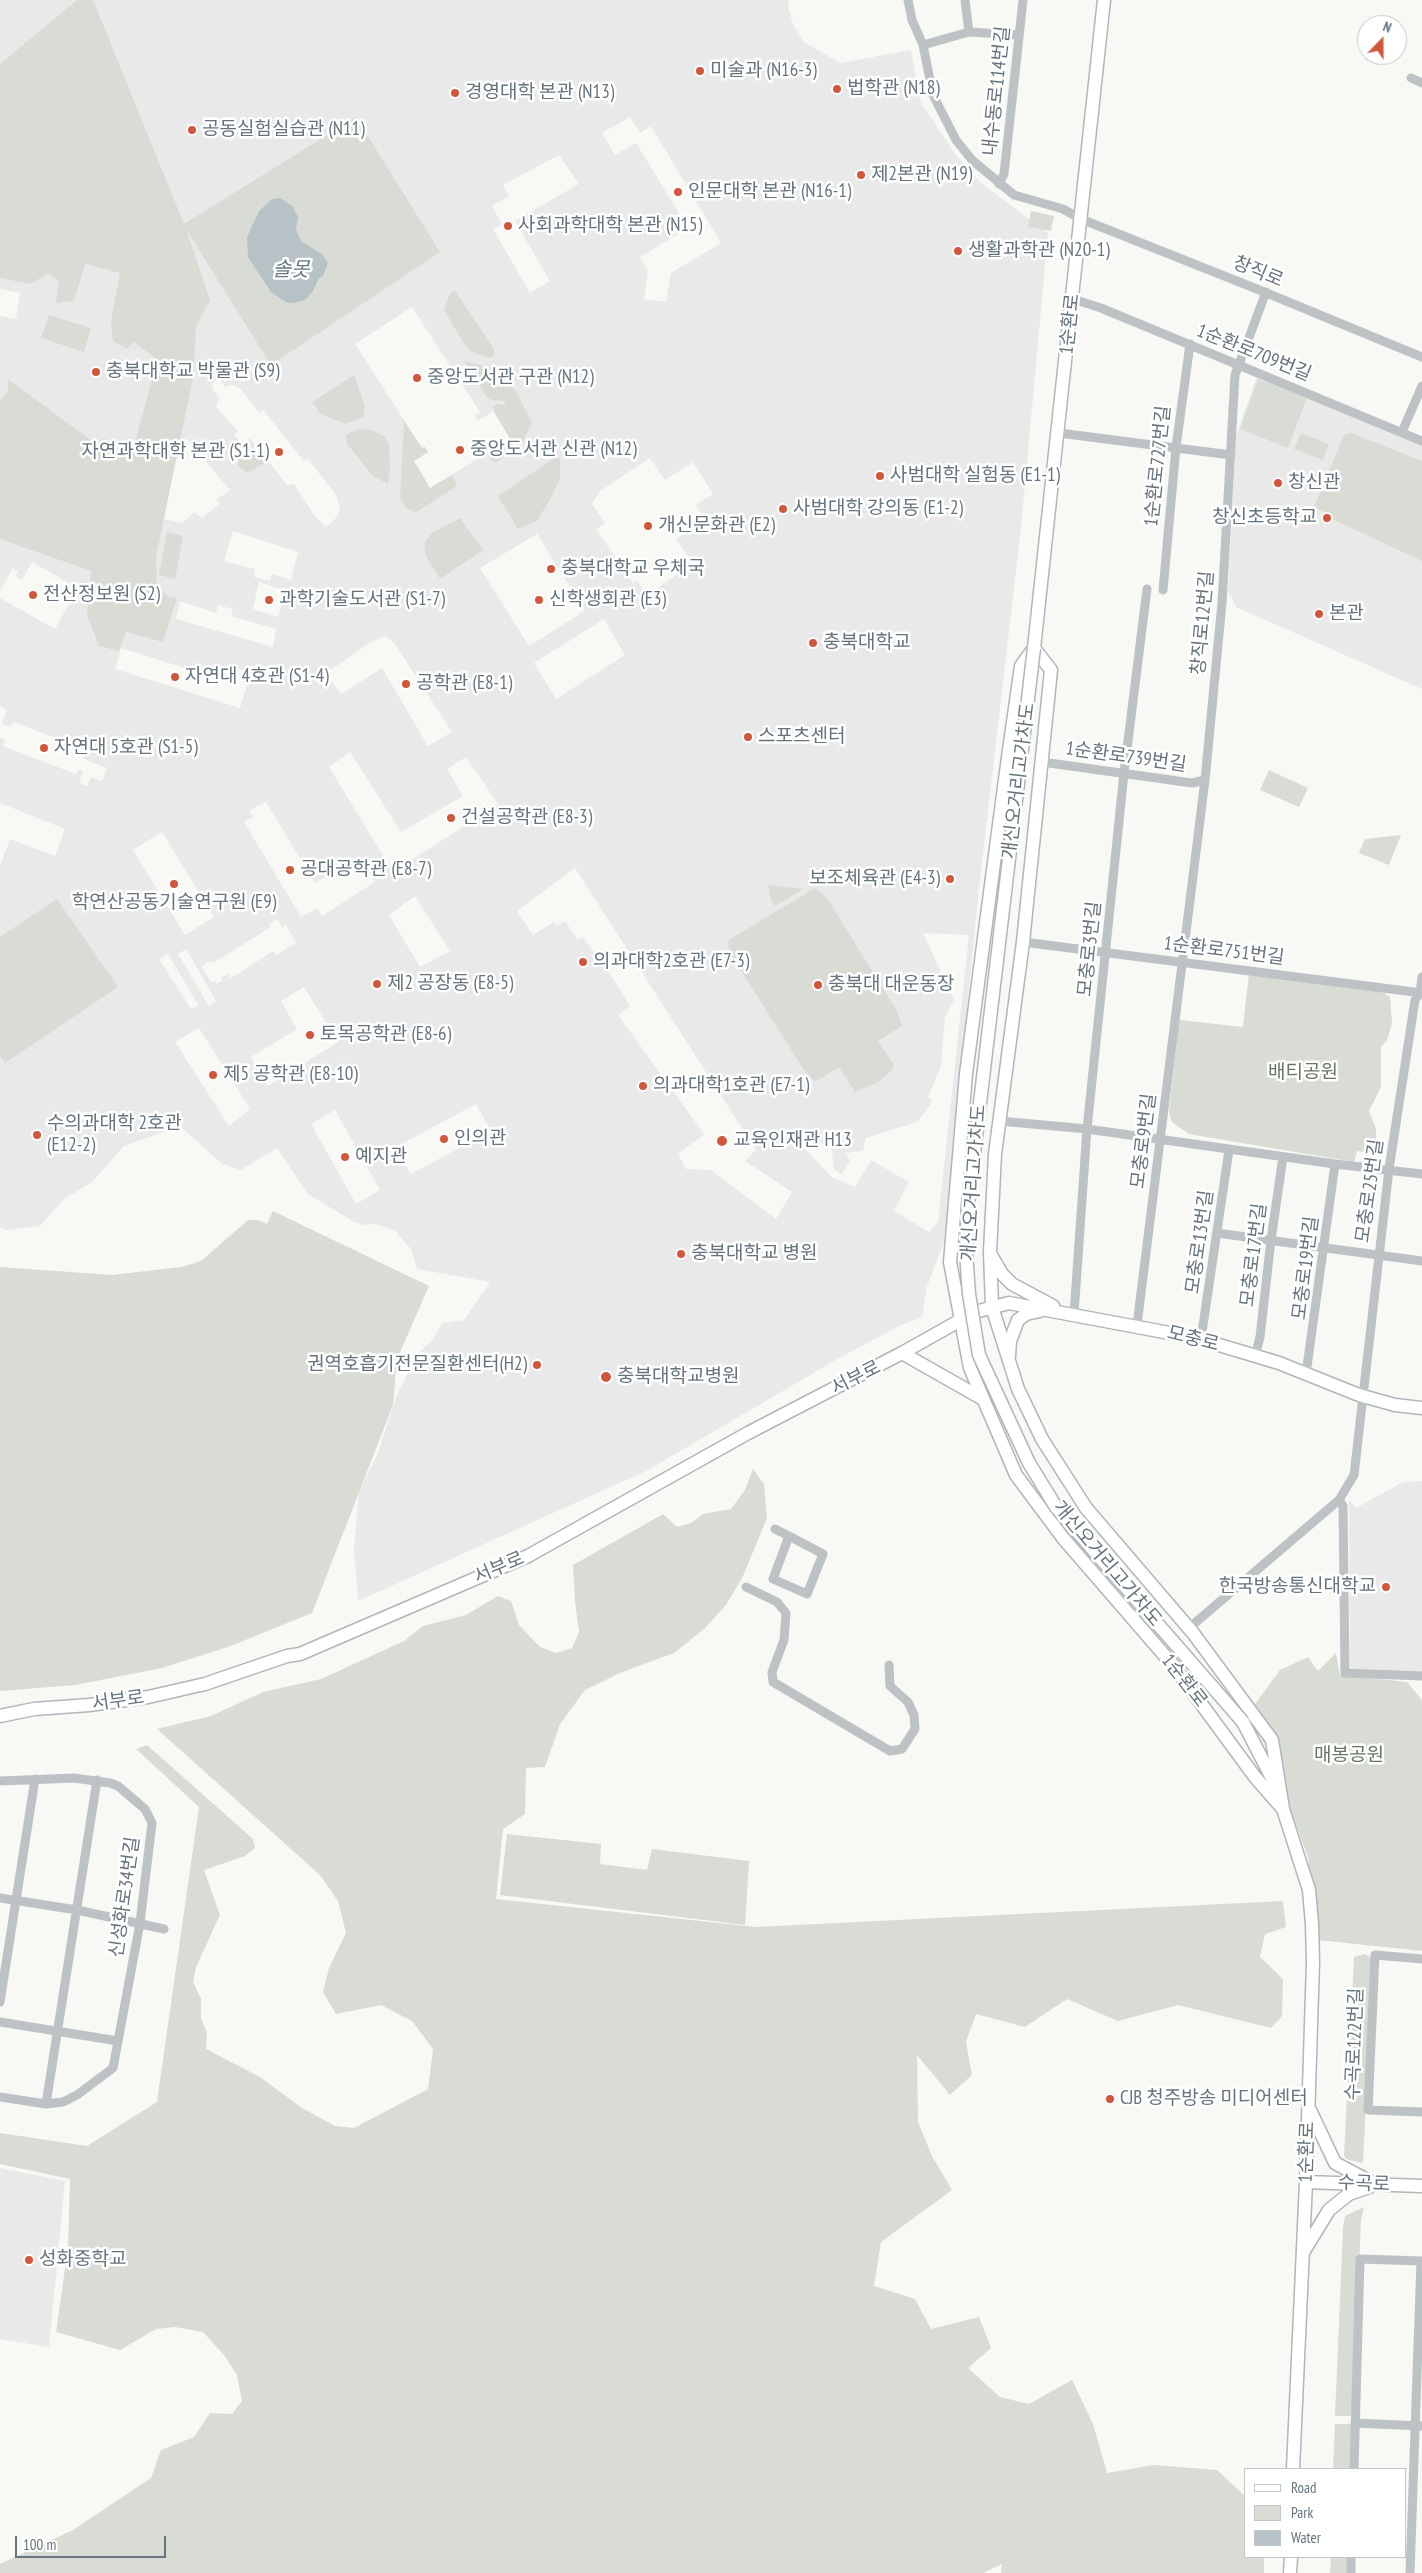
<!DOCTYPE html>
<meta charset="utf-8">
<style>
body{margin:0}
#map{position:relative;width:1422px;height:2573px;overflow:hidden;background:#f8f8f5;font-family:"PT Sans Narrow",sans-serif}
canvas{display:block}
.legend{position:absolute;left:1244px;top:2468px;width:162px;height:90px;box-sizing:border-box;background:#fff;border:1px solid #c2c7cb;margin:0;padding:6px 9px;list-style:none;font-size:15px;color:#66747d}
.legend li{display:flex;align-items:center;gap:10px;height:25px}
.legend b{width:25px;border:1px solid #c2c7cb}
.north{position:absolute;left:1357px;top:15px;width:50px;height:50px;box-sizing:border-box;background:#fff;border:1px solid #c2c7cb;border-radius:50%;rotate:22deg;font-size:14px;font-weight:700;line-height:20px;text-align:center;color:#66747d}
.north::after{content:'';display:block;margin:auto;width:18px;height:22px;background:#d1573c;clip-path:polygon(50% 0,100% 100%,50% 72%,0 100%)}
.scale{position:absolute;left:15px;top:2536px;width:151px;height:22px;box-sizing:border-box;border:2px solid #66747d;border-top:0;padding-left:6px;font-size:15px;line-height:18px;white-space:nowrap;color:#66747d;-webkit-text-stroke:4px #fff;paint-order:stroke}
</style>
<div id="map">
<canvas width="1422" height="2573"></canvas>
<ul class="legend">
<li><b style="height:6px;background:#fff"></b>Road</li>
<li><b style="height:14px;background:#d8dcd5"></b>Park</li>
<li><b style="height:14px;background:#b6c2c5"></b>Water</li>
</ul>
<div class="north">N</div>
<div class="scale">100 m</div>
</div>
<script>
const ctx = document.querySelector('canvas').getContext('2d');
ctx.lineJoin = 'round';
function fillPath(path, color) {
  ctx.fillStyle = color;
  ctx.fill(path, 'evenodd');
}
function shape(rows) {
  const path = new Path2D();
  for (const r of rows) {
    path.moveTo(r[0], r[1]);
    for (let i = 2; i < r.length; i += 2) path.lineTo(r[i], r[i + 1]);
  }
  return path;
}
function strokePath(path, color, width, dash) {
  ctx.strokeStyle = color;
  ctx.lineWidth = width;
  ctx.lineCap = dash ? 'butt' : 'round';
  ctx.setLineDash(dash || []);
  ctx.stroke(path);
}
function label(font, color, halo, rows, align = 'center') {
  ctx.font = font + ' "PT Sans Narrow","Noto Sans KR",sans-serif';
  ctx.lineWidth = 5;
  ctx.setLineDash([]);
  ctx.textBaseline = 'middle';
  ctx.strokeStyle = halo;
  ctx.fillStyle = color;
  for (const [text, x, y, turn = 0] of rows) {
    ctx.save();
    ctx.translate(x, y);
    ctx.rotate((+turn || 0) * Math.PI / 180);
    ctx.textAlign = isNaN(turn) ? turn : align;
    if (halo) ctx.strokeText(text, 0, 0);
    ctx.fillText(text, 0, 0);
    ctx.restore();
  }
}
fillPath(shape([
 [0,0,789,0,788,7,793,24,804,42,840,63,911,50,921,103,956,155,982,184,1048,233,1021,528,979,888,944,1242,927,1286,922,1317,899,1326,841,1357,646,1471,358,1601,354,1549,359,1492,378,1453,396,1397,418,1353,431,1342,442,1323,464,1320,490,1282,417,1269,411,1249,395,1231,375,1224,365,1225,354,1222,308,1194,277,1148,241,1170,222,1164,180,1126,124,1146,92,1182,64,1199,40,1226,7,1230,0,1227,0,866,10,839,55,856,65,829,0,803,0,738,5,740,3,746,76,774,79,769,83,771,79,783,87,786,91,777,102,781,107,768,82,758,85,750,14,722,11,727,2,724,7,710,0,707,0,598,55,629,69,604,63,601,68,593,63,590,67,582,32,562,22,580,15,576,18,571,13,568,0,591,0,316,16,319,20,293,0,289],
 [630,117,640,133,651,126,721,243,671,273,666,302,644,299,648,271,640,257,688,228,636,143,615,155,602,133],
 [559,155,579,184,515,221,550,281,530,293,493,229,502,224,492,206,509,196,503,185],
 [412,307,480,412,474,416,478,421,493,411,510,439,430,488,414,461,428,452,425,447,422,448,355,344],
 [220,380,225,387,231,385,240,388,259,413,263,410,304,461,308,459,336,495,340,508,337,517,326,527,314,515,294,484,287,485,250,438,243,445,234,435,238,431,216,407,219,398,212,388,214,381],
 [187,439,230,490,216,500,220,503,202,518,194,512,183,523,163,519,175,462],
 [252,448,264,463,247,473,247,452],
 [650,458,665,480,693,462,713,494,696,505,705,520,676,539,690,559,684,563,687,568,647,595,637,581,633,583,596,529,605,523,592,504,600,491],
 [233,531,298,552,291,580,272,574,270,581,254,577,255,569,224,561],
 [537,534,585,611,529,646,480,568],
 [259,582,286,591,278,617,253,609],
 [180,601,216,613,218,605,233,609,231,616,276,629,273,647,176,619],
 [604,619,625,655,556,699,534,663],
 [386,636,395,644,452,732,428,746,382,668,341,694,326,673,371,642],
 [121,648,223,680,228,666,251,673,240,708,115,669],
 [350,752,401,832,463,796,447,769,466,757,498,804,393,872,329,767],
 [266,802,315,883,359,858,375,882,322,916,317,908,301,917,244,822,253,817,249,810],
 [162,832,214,917,185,935,133,850],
 [575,868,756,1150,745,1161,792,1192,776,1219,711,1170,686,1169,678,1154,704,1134,618,1015,630,1006,616,983,583,937,578,940,565,921,557,926,554,922,533,935,517,911],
 [415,896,450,951,420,967,389,915],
 [277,919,282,927,286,925,296,943,276,955,273,951,231,978,228,974,222,977,222,981,217,984,215,981,211,983,202,966,210,961,213,963,271,927,269,924],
 [923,933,969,935,938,1222,929,1232,894,1211,909,1182,871,1160,855,1187,833,1178,797,1141,831,1144,834,1170,842,1174,850,1161,845,1153,863,1151,866,1138,917,1122,933,1101,928,1097,941,1066,945,1017,954,1000],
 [186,949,216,1001,209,1006,178,954],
 [168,954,199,1006,191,1009,159,959],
 [304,987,338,1042,268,1086,251,1057,297,1029,281,1001],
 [199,1028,250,1109,229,1126,175,1042],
 [476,1104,491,1131,411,1174,396,1147],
 [335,1110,380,1190,356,1204,311,1124],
 [1257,377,1422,445,1422,689,1236,607,1228,591,1236,435],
 [1422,1481,1422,1672,1355,1671,1350,1666,1349,1500,1356,1508,1403,1482],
 [0,2168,65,2181,49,2347,0,2339]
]), '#e9e9e9');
fillPath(shape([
 [77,0,93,0,184,224,356,117,440,252,271,365,186,229,210,300,196,327,193,378,156,557,157,584,167,596,177,598,163,642,126,632,119,651,99,646,87,615,91,571,0,539,0,401,8,392,8,379,111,455,132,454,153,375,163,364,134,342,127,349,113,341,111,321,120,273,85,264,74,301,56,303,59,281,48,273,31,284,0,278,0,64],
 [1031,211,1054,216,1051,231,1028,227],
 [455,291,494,349,494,356,488,358,471,351,465,345,444,310,450,293],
 [49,315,91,328,84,352,41,338],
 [464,361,498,370,516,392,532,423,522,443,497,462,492,461,487,453,510,439,492,407,497,404,505,405,505,401,491,400,487,397],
 [354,375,365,406,363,417,345,424,321,414,312,402],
 [1258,379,1307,398,1288,448,1240,429],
 [404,421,422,448,425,447,428,452,414,461,430,488,452,475,457,486,415,513,405,506,400,499],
 [359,429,372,430,384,436,389,444,390,467,388,484,373,476,347,444,346,434],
 [1301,433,1329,444,1323,460,1294,449],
 [1351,433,1422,461,1422,561,1326,516,1327,513,1314,507,1344,435],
 [252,448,265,463,247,473,237,465,241,455],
 [556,457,560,458,560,478,553,494,537,521,518,529,498,496],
 [460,518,483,550,440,579,426,556,424,543,432,533],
 [167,532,183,536,175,579,159,575],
 [1269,770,1308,788,1299,807,1260,790],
 [1401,835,1389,865,1359,853,1365,839],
 [768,885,803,889,775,906,770,898],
 [815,888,827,898,897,1011,902,1026,878,1041,894,1065,893,1069,877,1083,855,1092,839,1067,815,1082,804,1070,730,953,728,944,727,941],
 [57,899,118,987,5,1063,0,1056,0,937],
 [1249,973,1381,991,1390,997,1392,1023,1387,1040,1381,1047,1381,1087,1369,1111,1376,1129,1376,1140,1371,1153,1357,1151,1354,1162,1189,1134,1172,1122,1169,1112,1179,1020,1243,1027],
 [273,1211,429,1286,397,1359,393,1405,312,1613,228,1647,162,1668,75,1685,0,1691,0,1267,112,1275,181,1267,201,1261,248,1220,258,1220,267,1224],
 [753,1469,764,1484,767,1518,743,1576,726,1605,704,1629,674,1653,622,1672,585,1690,560,1724,545,1767,526,1768,525,1814,503,1829,496,1899,756,1927,1283,1901,1286,1927,1265,1934,1260,1957,1283,1979,1282,2016,1271,2028,1178,2005,1118,2021,1067,1999,1025,2027,976,2014,966,2042,972,2075,950,2095,917,2055,918,2122,932,2156,952,2190,881,2242,874,2286,915,2299,931,2329,979,2317,991,2348,968,2368,1000,2397,1029,2404,1072,2380,1093,2424,1107,2473,1154,2465,1217,2470,1246,2497,1246,2557,1264,2557,1264,2573,1001,2573,1002,2564,983,2573,0,2573,0,2564,73,2530,151,2478,161,2450,194,2437,210,2413,232,2414,242,2401,237,2375,224,2355,203,2332,175,2327,156,2329,120,2350,56,2332,68,2248,70,2179,0,2164,0,2133,87,2146,157,2102,199,1807,136,1749,147,1745,253,1839,255,1848,245,1856,204,1870,220,1915,196,1967,193,1982,201,1999,201,2019,207,2032,206,2049,260,2077,302,2108,335,2126,354,2128,428,2089,433,2049,412,2021,381,2005,336,2014,323,1992,329,1968,346,1933,338,1901,320,1875,157,1729,211,1716,263,1692,321,1679,404,1641,423,1626,466,1615,498,1596,511,1601,519,1625,540,1647,556,1653,572,1648,579,1632,575,1601,573,1565,663,1514,677,1527,691,1523,703,1514,731,1509,745,1490],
 [1336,1653,1340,1675,1407,1682,1422,1700,1422,1951,1318,1940,1308,1857,1268,1749,1247,1715,1280,1670,1308,1657,1318,1671],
 [507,1834,601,1844,600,1864,647,1870,652,1849,749,1861,745,1925,500,1895],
 [1364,1954,1373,1958,1363,2163,1348,2160,1344,2156,1354,1957],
 [1364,2207,1361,2220,1353,2416,1335,2416,1343,2228,1345,2216],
 [1335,2424,1352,2424,1351,2469,1333,2469],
 [1331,2557,1348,2557,1347,2573,1330,2573]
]), '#d8dcd5');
fillPath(shape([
 [280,198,292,206,298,217,296,230,302,242,322,254,328,263,323,276,319,278,313,291,305,300,294,303,286,302,271,292,248,257,247,237,259,211,272,199]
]), '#b6c2c5');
const secondary = shape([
 [1104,0,1034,648,1021,666,1008,757,966,1074,950,1262,970,1368,1016,1475,1063,1538,1172,1664,1255,1777,1283,1809],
 [1034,648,1051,670,1023,942,995,1154,990,1252,992,1307,1018,1389,1042,1439,1086,1508,1193,1633,1272,1740,1283,1809],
 [991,1255,1002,1274,1012,1284,1053,1306],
 [902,1353,983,1399],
 [1009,1356,1010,1341,1018,1320,1026,1314,1040,1311],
 [0,1716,34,1709,89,1705,148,1697,205,1684,287,1656,300,1654,528,1556,748,1433,902,1353,975,1312,1009,1303,1196,1338,1279,1363,1359,1395,1395,1405,1422,1408],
 [1243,1722,1275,1784,1309,1890,1312,1924,1313,1962,1306,2182,1293,2469],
 [1310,2110,1335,2163,1369,2181],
 [1306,2182,1422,2186],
 [1304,2251,1329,2210,1349,2194,1369,2187],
 [1290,2573,1291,2557]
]);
strokePath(secondary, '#b0b6ba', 15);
strokePath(shape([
 [908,0,912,20,923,45,933,95,956,140,972,160,1014,195,1063,209,1081,219,1257,289,1422,357],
 [965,0,969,32],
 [923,45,969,32,1019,35],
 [1411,78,1422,83],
 [999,184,1004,174,1023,0],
 [1073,299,1101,308,1422,441],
 [1402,432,1422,386],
 [1059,433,1231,455],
 [1163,590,1176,447,1190,344],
 [1042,762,1192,783,1205,780],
 [1023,942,1422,993],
 [1422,977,1420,993,1415,1000,1389,1169,1354,1475,1339,1500,1343,1506,1345,1673,1422,1676],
 [1000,1121,1087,1129,1335,1164,1422,1174],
 [1217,1233,1422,1261],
 [1074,1314,1087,1129,1124,773,1147,589],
 [1137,1325,1205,780,1222,603,1235,375,1266,292],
 [1201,1339,1229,1150],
 [1255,1356,1260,1337,1271,1240,1283,1157],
 [1306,1374,1335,1164],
 [775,1529,789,1536,823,1554,807,1594,773,1579,789,1536],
 [746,1587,777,1602,786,1613,784,1640,772,1672,773,1682,890,1751,902,1749,915,1729,914,1715,908,1702,890,1686,889,1665],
 [1189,1628,1339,1500],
 [0,1781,74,1778,110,1783,118,1786,145,1809,152,1823,140,1923,113,2068,77,2095,63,2102,46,2104,0,2097],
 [0,1898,77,1910,164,1929],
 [1422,1959,1375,1955,1368,2110,1422,2112],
 [0,2002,35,1779],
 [0,2022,118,2041],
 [46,2104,97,1780],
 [1355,2423,1422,2426],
 [1354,2469,1360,2259,1422,2261],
 [1351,2573,1351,2557],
 [1410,2573,1421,2261]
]), '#bdc2c5', 9);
strokePath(secondary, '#fff', 12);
const secondaryBridge = shape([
 [1034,648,968,1204,966,1252,969,1294,979,1355,1029,1463,1056,1507,1243,1722]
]);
strokePath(secondaryBridge, '#b0b6ba', 15, []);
strokePath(secondaryBridge, '#fff', 12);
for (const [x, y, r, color] of [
 [700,71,5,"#d1573c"],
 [837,89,5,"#d1573c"],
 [455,93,5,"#d1573c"],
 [192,130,5,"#d1573c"],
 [861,175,5,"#d1573c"],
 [678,192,5,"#d1573c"],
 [508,226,5,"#d1573c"],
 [958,251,5,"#d1573c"],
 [96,372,5,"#d1573c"],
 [417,378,5,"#d1573c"],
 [460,450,5,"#d1573c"],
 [279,452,5,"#d1573c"],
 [880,476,5,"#d1573c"],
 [1278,483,5,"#d1573c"],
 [783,509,5,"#d1573c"],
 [1327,518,5,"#d1573c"],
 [648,526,5,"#d1573c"],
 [551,569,5,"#d1573c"],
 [33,595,5,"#d1573c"],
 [269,600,5,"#d1573c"],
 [539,600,5,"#d1573c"],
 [1319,614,5,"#d1573c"],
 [813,643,5,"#d1573c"],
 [175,677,5,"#d1573c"],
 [406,684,5,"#d1573c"],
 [748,737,5,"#d1573c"],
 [44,748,5,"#d1573c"],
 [451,818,5,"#d1573c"],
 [290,870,5,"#d1573c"],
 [950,879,5,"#d1573c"],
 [174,884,5,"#d1573c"],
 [583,962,5,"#d1573c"],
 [377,984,5,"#d1573c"],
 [818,985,5,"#d1573c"],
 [310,1035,5,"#d1573c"],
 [213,1075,5,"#d1573c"],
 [643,1086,5,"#d1573c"],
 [37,1135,5,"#d1573c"],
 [444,1139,5,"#d1573c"],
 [722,1141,6,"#d1573c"],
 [345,1157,5,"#d1573c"],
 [681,1254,5,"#d1573c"],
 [537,1365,5,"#d1573c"],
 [606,1377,6,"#d1573c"],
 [1386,1587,5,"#d1573c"],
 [1110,2099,5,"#d1573c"],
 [29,2260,5,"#d1573c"]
]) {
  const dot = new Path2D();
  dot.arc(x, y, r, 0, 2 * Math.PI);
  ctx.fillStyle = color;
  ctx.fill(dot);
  strokePath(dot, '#fff', 2);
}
label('19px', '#66747d', '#fff', [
 ["미술과 (N16-3)",710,71],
 ["법학관 (N18)",847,89],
 ["경영대학 본관 (N13)",465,93],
 ["공동실험실습관 (N11)",202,130],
 ["제2본관 (N19)",871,175],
 ["인문대학 본관 (N16-1)",688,192],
 ["사회과학대학 본관 (N15)",518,226],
 ["생활과학관 (N20-1)",968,251],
 ["충북대학교 박물관 (S9)",106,372],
 ["중앙도서관 구관 (N12)",427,378],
 ["중앙도서관 신관 (N12)",470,450],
 ["자연과학대학 본관 (S1-1)",269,452,"right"],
 ["사범대학 실험동 (E1-1)",890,476],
 ["창신관",1288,483],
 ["사범대학 강의동 (E1-2)",793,509],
 ["창신초등학교",1317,518,"right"],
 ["개신문화관 (E2)",658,526],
 ["충북대학교 우체국",561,569],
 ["전산정보원 (S2)",43,595],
 ["과학기술도서관 (S1-7)",279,600],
 ["신학생회관 (E3)",549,600],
 ["본관",1329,614],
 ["충북대학교",823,643],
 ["자연대 4호관 (S1-4)",185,677],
 ["공학관 (E8-1)",416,684],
 ["스포츠센터",758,737],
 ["자연대 5호관 (S1-5)",54,748],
 ["건설공학관 (E8-3)",461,818],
 ["공대공학관 (E8-7)",300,870],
 ["보조체육관 (E4-3)",940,879,"right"],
 ["학연산공동기술연구원 (E9)",174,903,"center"],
 ["의과대학2호관 (E7-3)",593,962],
 ["제2 공장동 (E8-5)",387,984],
 ["충북대 대운동장",828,985],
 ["토목공학관 (E8-6)",320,1035],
 ["제5 공학관 (E8-10)",223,1075],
 ["의과대학1호관 (E7-1)",653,1086],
 ["수의과대학 2호관",47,1124],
 ["(E12-2)",47,1146],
 ["인의관",454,1139],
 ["교육인재관 H13",733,1141],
 ["예지관",355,1157],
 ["충북대학교 병원",691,1254],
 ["권역호흡기전문질환센터(H2)",527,1365,"right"],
 ["충북대학교병원",617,1377],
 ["한국방송통신대학교",1376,1587,"right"],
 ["CJB 청주방송 미디어센터",1120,2099],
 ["성화중학교",39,2260]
], 'left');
label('19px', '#66747d', '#fff', [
 ["내수동로114번길",997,91,-84],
 ["창직로",1258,272,22],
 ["1순환로",1070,324,-84],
 ["1순환로709번길",1254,353,22],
 ["1순환로727번길",1158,466,-84],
 ["창직로12번길",1203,623,-85],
 ["1순환로739번길",1126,757,8],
 ["개신오거리고가차도",1019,781,-83],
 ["모충로3번길",1090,949,-84],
 ["1순환로751번길",1224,951,7],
 ["모충로9번길",1144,1141,-83],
 ["개신오거리고가차도",974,1183,-86],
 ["모충로25번길",1370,1191,-82],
 ["모충로13번길",1200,1242,-82],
 ["모충로17번길",1254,1255,-83],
 ["모충로19번길",1306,1268,-83],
 ["모충로",1193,1339,14],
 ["서부로",856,1378,-27],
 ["개신오거리고가차도",1107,1564,50],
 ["서부로",499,1568,-23],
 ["1순환로",1184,1681,52],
 ["서부로",118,1701,-8],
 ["신성화로34번길",125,1897,-82],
 ["수곡로122번길",1355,2044,-88],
 ["1순환로",1307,2152,-88],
 ["수곡로",1364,2184,2]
]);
label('19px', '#687664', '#fff', [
 ["배티공원",1303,1073],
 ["매봉공원",1349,1756]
]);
label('italic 20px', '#66797f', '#fff', [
 ["솔못",291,270]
]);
</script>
